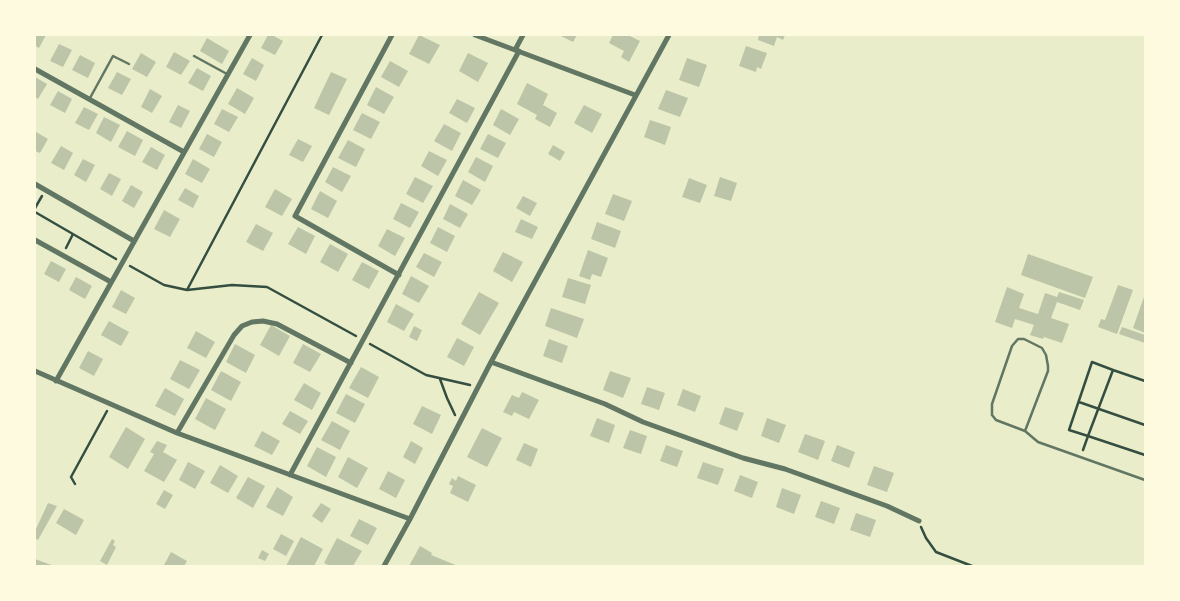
<!DOCTYPE html>
<style>
body{margin:0}
#map{position:relative;width:1180px;height:601px;overflow:hidden;background:#e9edc9;font-family:"Varela Round",sans-serif}
canvas{display:block}
.frame{position:absolute;inset:0;border:36px solid #fefae0;pointer-events:none}
</style>
<div id="map">
<canvas width="1180" height="601"></canvas>
<div class="frame"></div>
</div>
<script>
const ctx = document.querySelector('canvas').getContext('2d');
ctx.lineJoin = 'round';
function fillPath(path, color) {
  ctx.fillStyle = color;
  ctx.fill(path, 'evenodd');
}
function shape(rows) {
  const path = new Path2D();
  for (const r of rows) {
    path.moveTo(r[0], r[1]);
    for (let i = 2; i < r.length; i += 2) path.lineTo(r[i], r[i + 1]);
  }
  return path;
}
function strokePath(path, color, width, dash) {
  ctx.strokeStyle = color;
  ctx.lineWidth = width;
  ctx.lineCap = dash ? 'butt' : 'round';
  ctx.setLineDash(dash || []);
  ctx.stroke(path);
}
fillPath(shape([
 [35,35,46,35,39,48,35,46],
 [268,35,272,35,283,41,275,55,261,48],
 [419,35,440,45,429,64,409,54],
 [559,35,577,35,573,42],
 [613,35,628,35,640,41,629,62,621,57,624,51,609,43],
 [759,35,785,35,783,40,777,37,774,46,758,40],
 [207,38,229,51,222,64,200,51],
 [59,44,72,50,63,67,50,61],
 [746,46,767,53,761,69,757,67,756,72,739,66],
 [174,52,190,61,181,75,166,67],
 [141,53,156,62,147,77,132,69],
 [468,53,488,63,478,82,459,71],
 [80,55,95,63,88,78,72,70],
 [252,58,264,65,256,81,243,74],
 [687,58,707,65,699,87,679,80],
 [390,61,408,71,399,87,381,77],
 [197,68,211,76,203,91,188,83],
 [117,72,131,79,122,95,108,88],
 [331,72,347,79,329,115,314,108],
 [35,77,47,84,38,99,35,97],
 [527,83,548,94,543,105,557,113,550,127,535,119,537,115,517,104],
 [376,87,394,97,384,114,367,105],
 [237,88,254,98,245,114,228,104],
 [150,89,162,96,152,113,141,107],
 [666,90,688,98,680,117,658,109],
 [58,91,72,99,65,113,50,105],
 [457,99,475,108,467,123,449,113],
 [178,105,190,111,181,128,169,122],
 [584,105,602,114,592,133,574,123],
 [84,107,98,114,89,130,75,123],
 [222,109,238,117,229,132,214,124],
 [501,109,519,119,510,135,493,125],
 [362,113,380,122,371,139,353,130],
 [104,117,120,125,111,142,96,133],
 [650,120,671,127,665,145,644,137],
 [444,124,461,133,452,151,434,141],
 [127,131,143,140,135,156,118,147],
 [36,132,48,139,40,153,35,151],
 [207,134,222,142,214,157,199,149],
 [488,134,506,143,498,158,480,149],
 [298,139,312,146,303,162,289,155],
 [348,140,365,149,356,167,338,158],
 [553,145,565,152,560,161,548,154],
 [61,146,73,153,64,170,51,163],
 [151,147,165,155,157,170,142,162],
 [429,151,447,160,438,176,421,166],
 [476,157,493,166,485,182,468,172],
 [83,159,95,165,86,182,74,175],
 [193,159,210,169,202,183,185,174],
 [333,167,351,176,342,192,325,182],
 [109,173,121,179,112,196,100,189],
 [415,177,433,186,423,203,406,194],
 [720,177,737,183,731,201,714,196],
 [689,178,707,185,700,203,682,197],
 [463,180,481,190,472,205,455,196],
 [131,185,143,192,134,208,122,201],
 [185,188,199,196,193,208,178,200],
 [275,189,292,199,282,216,265,207],
 [320,191,337,201,328,218,311,209],
 [613,194,632,201,624,221,605,214],
 [523,196,537,203,530,216,516,208],
 [401,203,419,212,410,228,393,219],
 [450,204,468,214,460,228,443,219],
 [164,210,180,219,170,237,154,229],
 [521,219,538,227,532,239,515,232],
 [597,222,621,231,615,248,591,239],
 [256,224,273,233,263,251,246,242],
 [298,227,315,236,306,254,288,244],
 [438,227,455,236,447,252,430,243],
 [387,229,405,238,395,256,378,246],
 [330,244,348,254,338,272,320,262],
 [588,250,608,258,601,277,592,274,590,280,579,276],
 [503,252,523,262,512,282,493,271],
 [424,253,442,262,434,277,416,267],
 [1028,254,1093,277,1085,298,1021,275],
 [51,261,66,269,59,282,44,274],
 [362,262,379,271,369,289,352,280],
 [411,276,429,286,419,303,402,294],
 [76,277,92,286,85,299,69,290],
 [568,278,591,285,585,304,562,297],
 [1118,285,1133,290,1117,334,1098,327,1101,319,1105,320],
 [1007,287,1024,294,1019,308,1038,314,1045,293,1057,297,1059,292,1084,300,1080,310,1057,302,1051,318,1069,324,1062,343,1044,337,1043,339,1030,335,1034,325,1015,319,1012,328,995,322],
 [121,290,135,298,126,314,112,307],
 [479,292,499,303,480,335,461,324],
 [1145,294,1145,333,1133,328],
 [396,304,414,314,404,331,387,322],
 [551,308,584,319,577,338,545,326],
 [109,321,129,332,121,346,101,335],
 [271,325,290,336,279,356,260,345],
 [414,326,422,330,417,341,409,337],
 [1122,327,1145,335,1145,343,1119,334],
 [196,331,215,342,206,358,187,348],
 [457,338,474,347,464,366,447,357],
 [549,339,568,346,562,363,543,356],
 [235,344,255,355,246,373,226,362],
 [303,344,321,354,310,372,293,363],
 [88,351,103,359,94,376,79,368],
 [180,360,200,370,189,389,170,379],
 [361,367,379,377,368,398,349,388],
 [221,371,241,382,231,401,211,390],
 [610,371,631,378,623,398,603,390],
 [304,383,321,393,312,410,294,400],
 [647,387,665,393,659,410,641,404],
 [165,388,184,399,175,416,155,406],
 [683,389,701,396,695,412,677,405],
 [522,392,539,400,529,419,514,412,512,416,503,412,512,395,519,398],
 [346,394,365,404,355,423,336,413],
 [206,398,226,409,215,430,195,419],
 [422,406,441,415,432,434,413,424],
 [725,407,744,413,737,431,719,424],
 [290,411,308,421,300,434,282,424],
 [597,418,615,425,609,443,590,436],
 [767,418,786,425,779,443,761,436],
 [332,421,350,431,340,450,321,440],
 [126,427,145,439,128,469,109,457],
 [482,428,502,438,487,467,467,457],
 [630,430,647,436,641,454,623,448],
 [262,431,280,441,272,455,254,446],
 [805,434,825,441,818,460,798,452],
 [157,441,167,445,163,452,177,460,164,482,144,471,154,454,150,452],
 [411,441,423,448,415,464,403,457],
 [524,443,538,449,531,467,516,460],
 [666,445,683,451,677,467,660,461],
 [837,445,855,452,849,468,831,461],
 [317,447,336,457,326,477,307,466],
 [348,457,368,468,357,488,338,477],
 [188,462,205,471,195,489,179,480],
 [703,462,724,469,718,485,697,478],
 [220,465,238,476,228,493,210,483],
 [874,466,894,473,887,492,867,485],
 [388,471,405,480,396,498,379,489],
 [740,475,758,482,752,498,734,491],
 [458,476,476,485,468,502,450,493,453,486,449,484,452,478,456,481],
 [248,477,265,486,253,508,236,498],
 [277,487,293,497,283,516,266,507],
 [782,488,801,495,794,514,776,507],
 [164,490,173,495,165,509,156,504],
 [821,501,840,508,834,524,815,517],
 [48,503,57,506,38,540,35,538,35,531],
 [321,503,331,509,322,523,312,516],
 [64,509,84,520,76,535,56,523],
 [856,513,876,520,870,537,850,530],
 [359,519,377,528,368,545,350,536],
 [281,534,294,541,286,556,273,549],
 [301,537,323,549,314,566,286,566],
 [337,538,362,551,353,566,330,566,324,563],
 [112,539,115,541,113,545,116,547,107,565,100,561],
 [420,546,432,553,431,555,458,566,409,566],
 [262,550,269,554,265,561,258,558],
 [171,552,187,561,184,566,164,565],
 [35,559,54,566,35,566]
]), '#bcc5a7');
strokePath(shape([
 [35,208,42,196],
 [35,212,116,259],
 [66,248,73,234],
 [130,266,164,285,187,290,322,35],
 [187,290,232,285,267,287,356,336],
 [370,344,426,375,470,385],
 [1113,370,1145,381],
 [440,379,447,398,455,415],
 [1079,402,1145,425],
 [1083,450,1088,436,1113,370,1092,362,1069,430,1088,436,1145,455],
 [75,484,71,477,107,411],
 [921,527,926,538,936,552,972,566]
]), '#344e41', 2.5);
strokePath(shape([
 [194,56,227,74],
 [90,98,113,56,129,64],
 [1025,431,996,420,992,415,992,404,1012,346,1018,339,1024,339,1042,348,1046,355,1048,366,1048,371,1025,431,1038,442,1145,480]
]), '#617663', 2.5);
strokePath(shape([
 [392,35,295,216,399,275],
 [475,35,635,95],
 [515,50,523,35],
 [35,69,184,152],
 [35,184,134,241],
 [35,240,111,282],
 [491,362,605,404,643,422,743,458,785,469,887,506,919,521],
 [35,371,177,433,410,519],
 [56,381,250,35],
 [177,433,234,335,242,326,252,322,263,321,277,324,351,363],
 [290,475,519,51],
 [384,566,410,519,491,362,669,35]
]), '#617663', 5);
</script>
